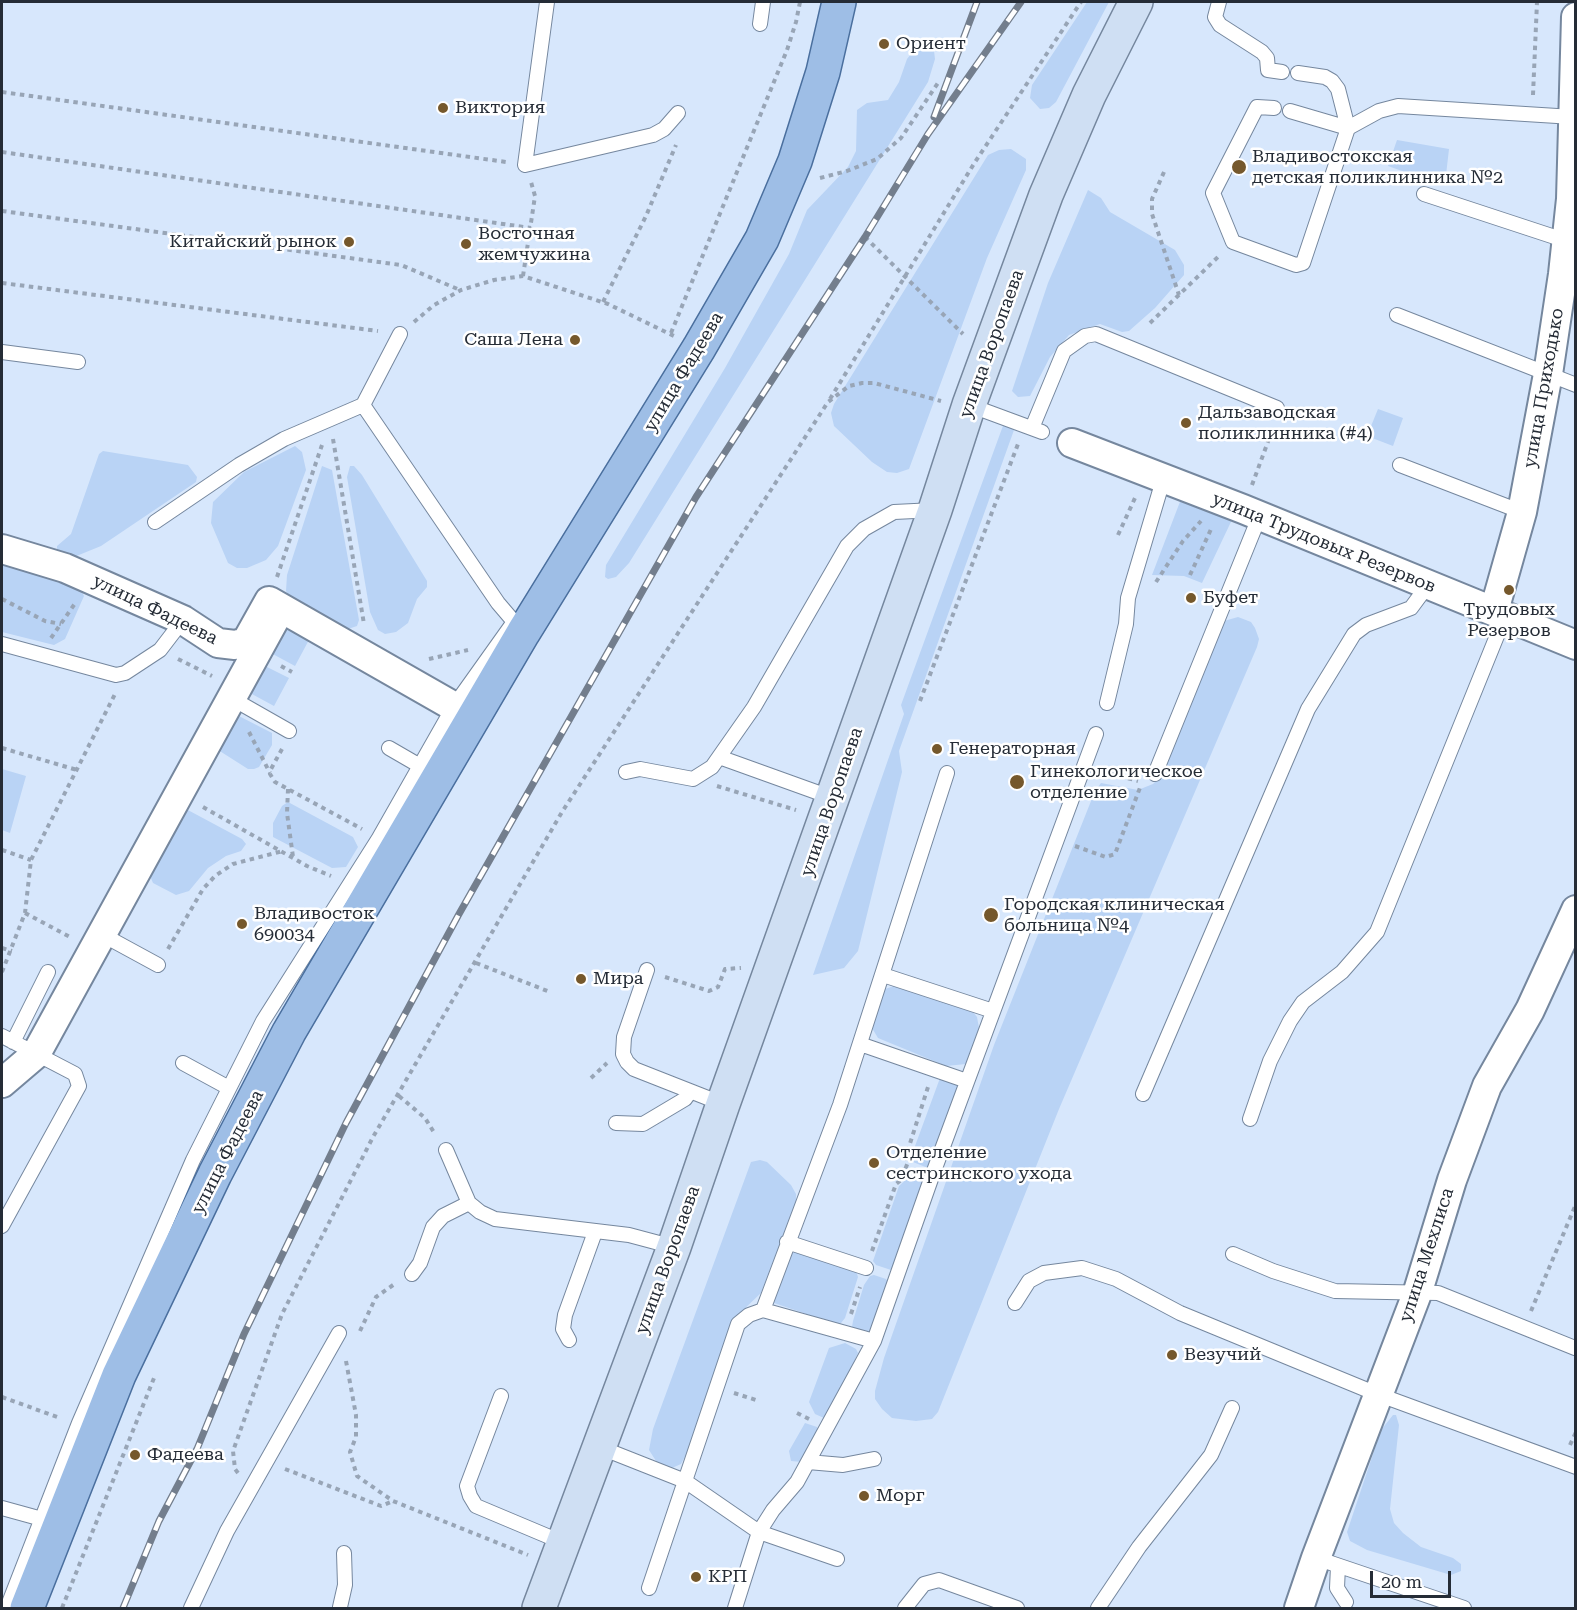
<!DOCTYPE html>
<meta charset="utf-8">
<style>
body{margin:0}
#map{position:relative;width:1577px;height:1610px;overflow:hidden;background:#d7e7fc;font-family:"Roboto Serif",serif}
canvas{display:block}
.frame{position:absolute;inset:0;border:3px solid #252c36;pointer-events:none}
.scale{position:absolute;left:1370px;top:1571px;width:81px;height:27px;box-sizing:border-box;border:3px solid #252c36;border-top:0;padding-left:8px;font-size:18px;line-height:21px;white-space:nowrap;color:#252c36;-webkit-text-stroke:4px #fff;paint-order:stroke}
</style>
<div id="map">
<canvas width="1577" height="1610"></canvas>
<div class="frame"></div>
<div class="scale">20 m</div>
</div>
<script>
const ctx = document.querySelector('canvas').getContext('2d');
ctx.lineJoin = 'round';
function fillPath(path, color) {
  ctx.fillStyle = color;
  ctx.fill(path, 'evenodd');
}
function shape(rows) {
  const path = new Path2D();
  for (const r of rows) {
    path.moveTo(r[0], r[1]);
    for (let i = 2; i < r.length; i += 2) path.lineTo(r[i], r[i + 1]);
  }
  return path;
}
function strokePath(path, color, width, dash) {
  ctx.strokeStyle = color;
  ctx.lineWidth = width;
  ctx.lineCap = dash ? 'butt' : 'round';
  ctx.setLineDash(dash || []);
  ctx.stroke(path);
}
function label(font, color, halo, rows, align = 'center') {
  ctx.font = font + ' "Roboto Serif",serif';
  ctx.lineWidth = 5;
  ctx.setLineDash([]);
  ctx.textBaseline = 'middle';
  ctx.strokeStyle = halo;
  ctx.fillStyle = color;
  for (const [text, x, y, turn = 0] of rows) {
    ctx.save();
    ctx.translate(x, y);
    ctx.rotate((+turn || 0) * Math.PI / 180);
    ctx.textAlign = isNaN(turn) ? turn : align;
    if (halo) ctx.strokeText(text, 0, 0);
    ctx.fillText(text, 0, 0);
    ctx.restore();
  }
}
fillPath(shape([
 [1087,2,1109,2,1056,102,1049,108,1040,109,1030,98,1032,85],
 [922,46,928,46,934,51,935,59,928,82,629,563,616,577,608,579,605,577,606,565,725,368,789,254,807,210,848,167,856,151,857,110,867,103,888,100,899,82,907,59,915,49],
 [1397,140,1449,149,1446,175,1436,183,1388,166],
 [1011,149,1026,159,1026,170,987,258,909,469,897,473,887,472,872,462,834,426,831,413,834,404,988,155,999,150],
 [1088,190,1101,198,1110,212,1175,250,1184,265,1184,275,1155,308,1129,331,1122,332,1100,324,1069,335,1050,357,1030,396,1018,397,1012,391,1048,283],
 [1378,409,1403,418,1393,446,1367,436],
 [1004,423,1014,430,899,751,902,772,858,951,844,968,813,975,904,714,901,705],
 [295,446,302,452,306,470,278,546,266,560,247,568,237,568,228,563,211,523,213,502,244,472],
 [103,451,188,465,197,477,196,482,101,546,74,557,57,551,57,546,71,534,99,454],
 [322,466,332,470,359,620,357,626,348,629,338,628,290,598,286,591,287,575],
 [350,466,354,466,362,475,427,581,427,587,417,599,408,623,396,632,385,634,378,630,370,612,347,477],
 [1186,486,1238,507,1202,583,1184,576,1152,575],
 [2,562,79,586,84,596,65,639,54,645,2,632],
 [1238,617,1251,622,1255,628,1259,639,1257,647,1059,1109,938,1412,932,1419,916,1421,892,1418,882,1409,875,1399,875,1391,884,1358,994,1045,1095,791,1101,783,1138,790,1153,784,1159,778,1224,621],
 [283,625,310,638,295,666,269,652],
 [263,665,289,678,274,706,250,693],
 [235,714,272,733,272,745,259,767,254,769,248,769,215,748],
 [2,769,26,776,10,833,2,830],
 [288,802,353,837,358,847,346,867,332,868,273,837,273,823,282,806],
 [186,809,242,839,246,844,241,851,226,856,208,868,189,891,176,895,153,883,148,871],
 [897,985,973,1012,977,1017,979,1028,966,1064,946,1066,878,1038,872,1028,883,994,885,989],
 [940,1078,959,1084,959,1089,933,1164,928,1168,913,1162,911,1157],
 [760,1160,767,1162,791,1185,796,1194,796,1202,761,1293,740,1313,728,1334,690,1447,681,1464,672,1468,658,1464,649,1450,653,1429,751,1162],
 [909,1177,924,1181,896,1267,891,1270,876,1265,873,1261,899,1186],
 [798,1251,856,1271,858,1277,845,1318,841,1323,836,1324,774,1303,773,1298,788,1254],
 [874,1275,886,1279,889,1283,870,1334,856,1331,852,1327,853,1321,864,1285,870,1276],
 [845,1343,856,1349,858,1353,829,1415,824,1418,815,1414,809,1402,829,1348],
 [1393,1415,1396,1415,1399,1425,1390,1509,1394,1523,1403,1533,1421,1547,1453,1558,1461,1564,1461,1571,1451,1575,1367,1550,1350,1541,1347,1532,1381,1430],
 [805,1423,817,1427,817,1434,802,1462,791,1461,789,1451]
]), '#b9d3f5');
const lane = shape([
 [547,2,525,165,653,135,664,129,678,113],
 [1219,2,1215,17,1220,25,1262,52,1267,58,1268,70,1282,72],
 [760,24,763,2],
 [1274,108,1257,107,1213,193,1233,242,1296,265,1303,263,1348,128,1379,111,1398,106,1573,117],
 [1290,111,1348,128,1338,89,1332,81,1325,77,1298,73],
 [1424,194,1567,241],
 [1397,315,1576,385],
 [400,334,363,405,498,603,521,630],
 [2,352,78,362],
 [969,405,1042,432],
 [1032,428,1064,351,1085,336,1096,334,1277,408],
 [1400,465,1522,512],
 [155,522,239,465,284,439,363,405],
 [2,644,116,675,125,673,160,650,183,620],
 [231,698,289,731],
 [1107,703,1126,624,1128,598,1161,487,1166,479],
 [389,748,427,770],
 [719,757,833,798],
 [626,772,640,769,693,779,712,767,754,707,847,546,864,529,894,512,935,510],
 [1155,774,1260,515],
 [101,934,158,965],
 [647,970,624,1037,623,1054,627,1062,634,1069,723,1104],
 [883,975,993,1011],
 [2,1036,75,1074,79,1086,2,1226],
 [13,1042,48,972],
 [860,1044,967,1081],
 [183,1063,229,1088],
 [1143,1094,1308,709,1354,634,1366,625,1411,608,1428,585],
 [1250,1119,1270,1061,1290,1021,1303,1002,1342,972,1377,932,1505,616],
 [616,1123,643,1124,685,1099,690,1092],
 [446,1150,469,1203],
 [787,1242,866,1268],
 [1233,1254,1273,1271,1335,1291,1438,1293,1575,1348],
 [412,1274,420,1263,433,1227,443,1216,469,1203,480,1212,495,1219,629,1235,674,1247],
 [1015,1303,1029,1281,1044,1273,1082,1268,1116,1279,1180,1313,1377,1394,1576,1467],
 [763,1310,874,1341],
 [569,1340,563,1329,565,1315,595,1232],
 [501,1396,467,1486,470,1496,476,1506,564,1543],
 [599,1447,685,1481,738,1324,749,1315,763,1310,840,1105,947,773],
 [808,1462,843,1465,874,1459],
 [2,1508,42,1519],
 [1316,1558,1464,1608],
 [1338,1566,1337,1588,1346,1602],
 [649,1588,685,1481,759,1532,773,1510,797,1482,874,1341,931,1179,1096,734],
 [340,1607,345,1585,344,1553],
 [7,1608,79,1423,193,1160,263,1021,379,838,454,706,511,626],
 [191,1608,227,1531,339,1333],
 [735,1608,759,1532,837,1559],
 [905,1608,924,1584,939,1580,1017,1608],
 [1098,1608,1139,1547,1211,1455,1232,1408]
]);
const street = shape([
 [1072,443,1243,509,1576,645],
 [2,549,65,568,183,620,218,643,235,645,246,642,269,601,474,718],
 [1494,611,1522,512,1548,374,1563,274,1571,199,1576,17],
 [2,1083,36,1054,281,608],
 [1299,1608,1316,1558,1418,1291,1452,1180,1487,1086,1530,1010,1576,910]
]);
const secondary = shape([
 [539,1608,674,1247,723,1104,935,510,969,405,1046,195,1089,95,1136,2]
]);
const primary = shape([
 [27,1608,119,1375,215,1174,289,1032,523,633,699,348,762,239,795,161,823,72,839,2]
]);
strokePath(lane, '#75879e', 16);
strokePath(street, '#75879e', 32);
strokePath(secondary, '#75879e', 36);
strokePath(primary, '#4a6f9e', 36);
strokePath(shape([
 [2,92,506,162],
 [1533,95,1537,2],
 [2,152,531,228],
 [1164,172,1152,199,1152,214,1179,295],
 [820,178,847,171,877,159,901,138,938,83],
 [2,211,401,265,460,290],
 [865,237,963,334],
 [523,276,535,196,531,182],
 [2,283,378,331],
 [603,302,646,216,676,145],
 [414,322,434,305,461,290,494,280,523,276,608,304,674,336],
 [1150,323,1220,255],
 [671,333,787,50,796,22,800,2],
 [830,399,975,162,1081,2],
 [333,439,364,624],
 [1252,485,1273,428],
 [1118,535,1135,498],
 [1190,575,1212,527],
 [277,577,322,445],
 [1156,582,1183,541,1201,521],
 [2,599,45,621,61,624],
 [51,638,76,602],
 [178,659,212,676],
 [429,659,468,650],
 [281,666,292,672],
 [920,701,1018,444],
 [249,732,270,773],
 [2,748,77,770],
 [282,749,271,769,270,774,275,782,362,829],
 [1102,771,1138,781],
 [717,786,796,810],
 [288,789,287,813,293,857],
 [203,807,307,866,331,876],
 [1075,846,1106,857,1115,854,1141,785],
 [2,850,31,860],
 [25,913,70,937],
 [2,948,12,951],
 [168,949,203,889,215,876,233,864,283,851],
 [476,963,550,992],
 [2,972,25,913,31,860,115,694],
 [665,977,709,991,718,987,725,969,741,968],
 [591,1078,607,1063],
 [399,1096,425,1118,435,1134],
 [872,1251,896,1184,901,1180,908,1162,906,1156,928,1087],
 [1531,1311,1576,1204],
 [851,1314,860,1287],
 [360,1331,376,1297,396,1283],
 [346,1361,356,1415,356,1437,350,1452,357,1476,393,1501,528,1555],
 [734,1393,756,1400],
 [2,1397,60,1418],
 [797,1413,809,1419],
 [1570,1445,1576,1432],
 [285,1469,381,1506,393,1501],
 [238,1473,235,1469,233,1451,282,1314,373,1137,562,812,828,402,849,386,862,383,874,383,941,401],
 [62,1608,154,1378]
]), '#98a5b6', 4, [4.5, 4.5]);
strokePath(lane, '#fff', 14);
strokePath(street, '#fff', 28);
strokePath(secondary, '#cfdff3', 33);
strokePath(primary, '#9ebee6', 33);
const rail = shape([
 [934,117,977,2],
 [123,1608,159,1521,197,1449,244,1334,346,1123,459,914,696,497,865,237,928,134,1021,2]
]);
strokePath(rail, '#737e8d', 7);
strokePath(rail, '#fff', 4.5, [14]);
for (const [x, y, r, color] of [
 [884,44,6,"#75582c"],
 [443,108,6,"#75582c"],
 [1239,167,8,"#75582c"],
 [349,242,6,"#75582c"],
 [466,244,6,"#75582c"],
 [575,340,6,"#75582c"],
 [1186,423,6,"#75582c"],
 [1509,590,6,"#75582c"],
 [1191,598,6,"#75582c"],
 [937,749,6,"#75582c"],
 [1017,782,8,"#75582c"],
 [991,915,8,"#75582c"],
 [242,924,6,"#75582c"],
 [581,979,6,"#75582c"],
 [874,1163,6,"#75582c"],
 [1172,1355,6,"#75582c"],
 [135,1455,6,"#75582c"],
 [864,1496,6,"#75582c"],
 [696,1577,6,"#75582c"]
]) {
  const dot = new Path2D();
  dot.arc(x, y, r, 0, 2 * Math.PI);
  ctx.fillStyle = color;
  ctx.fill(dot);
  strokePath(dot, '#fff', 2);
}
label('18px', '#252c36', '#fff', [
 ["Ориент",896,44],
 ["Виктория",455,108],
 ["Владивостокская",1252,157],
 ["детская поликлинника №2",1252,178],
 ["Восточная",478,234],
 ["жемчужина",478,255],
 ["Китайский рынок",337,242,"right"],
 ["Саша Лена",563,340,"right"],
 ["Дальзаводская",1198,413],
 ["поликлинника (#4)",1198,434],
 ["Буфет",1203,598],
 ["Трудовых",1509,610,"center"],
 ["Резервов",1509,631,"center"],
 ["Генераторная",949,749],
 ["Гинекологическое",1030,772],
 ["отделение",1030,793],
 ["Городская клиническая",1004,905],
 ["больница №4",1004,926],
 ["Владивосток",254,914],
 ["690034",254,935],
 ["Мира",593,979],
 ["Отделение",886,1153],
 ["сестринского ухода",886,1174],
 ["Везучий",1184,1355],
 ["Фадеева",147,1455],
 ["Морг",876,1496],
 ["КРП",708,1577]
], 'left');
label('18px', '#252c36', '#fff', [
 ["улица Воропаева",992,344,-70],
 ["улица Фадеева",684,372,-59],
 ["улица Приходько",1544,388,-80],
 ["улица Трудовых Резервов",1324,543,22],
 ["улица Фадеева",155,610,26],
 ["улица Воропаева",832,802,-71],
 ["улица Фадеева",228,1152,-63],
 ["улица Мехлиса",1427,1255,-72],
 ["улица Воропаева",668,1260,-70]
]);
</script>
